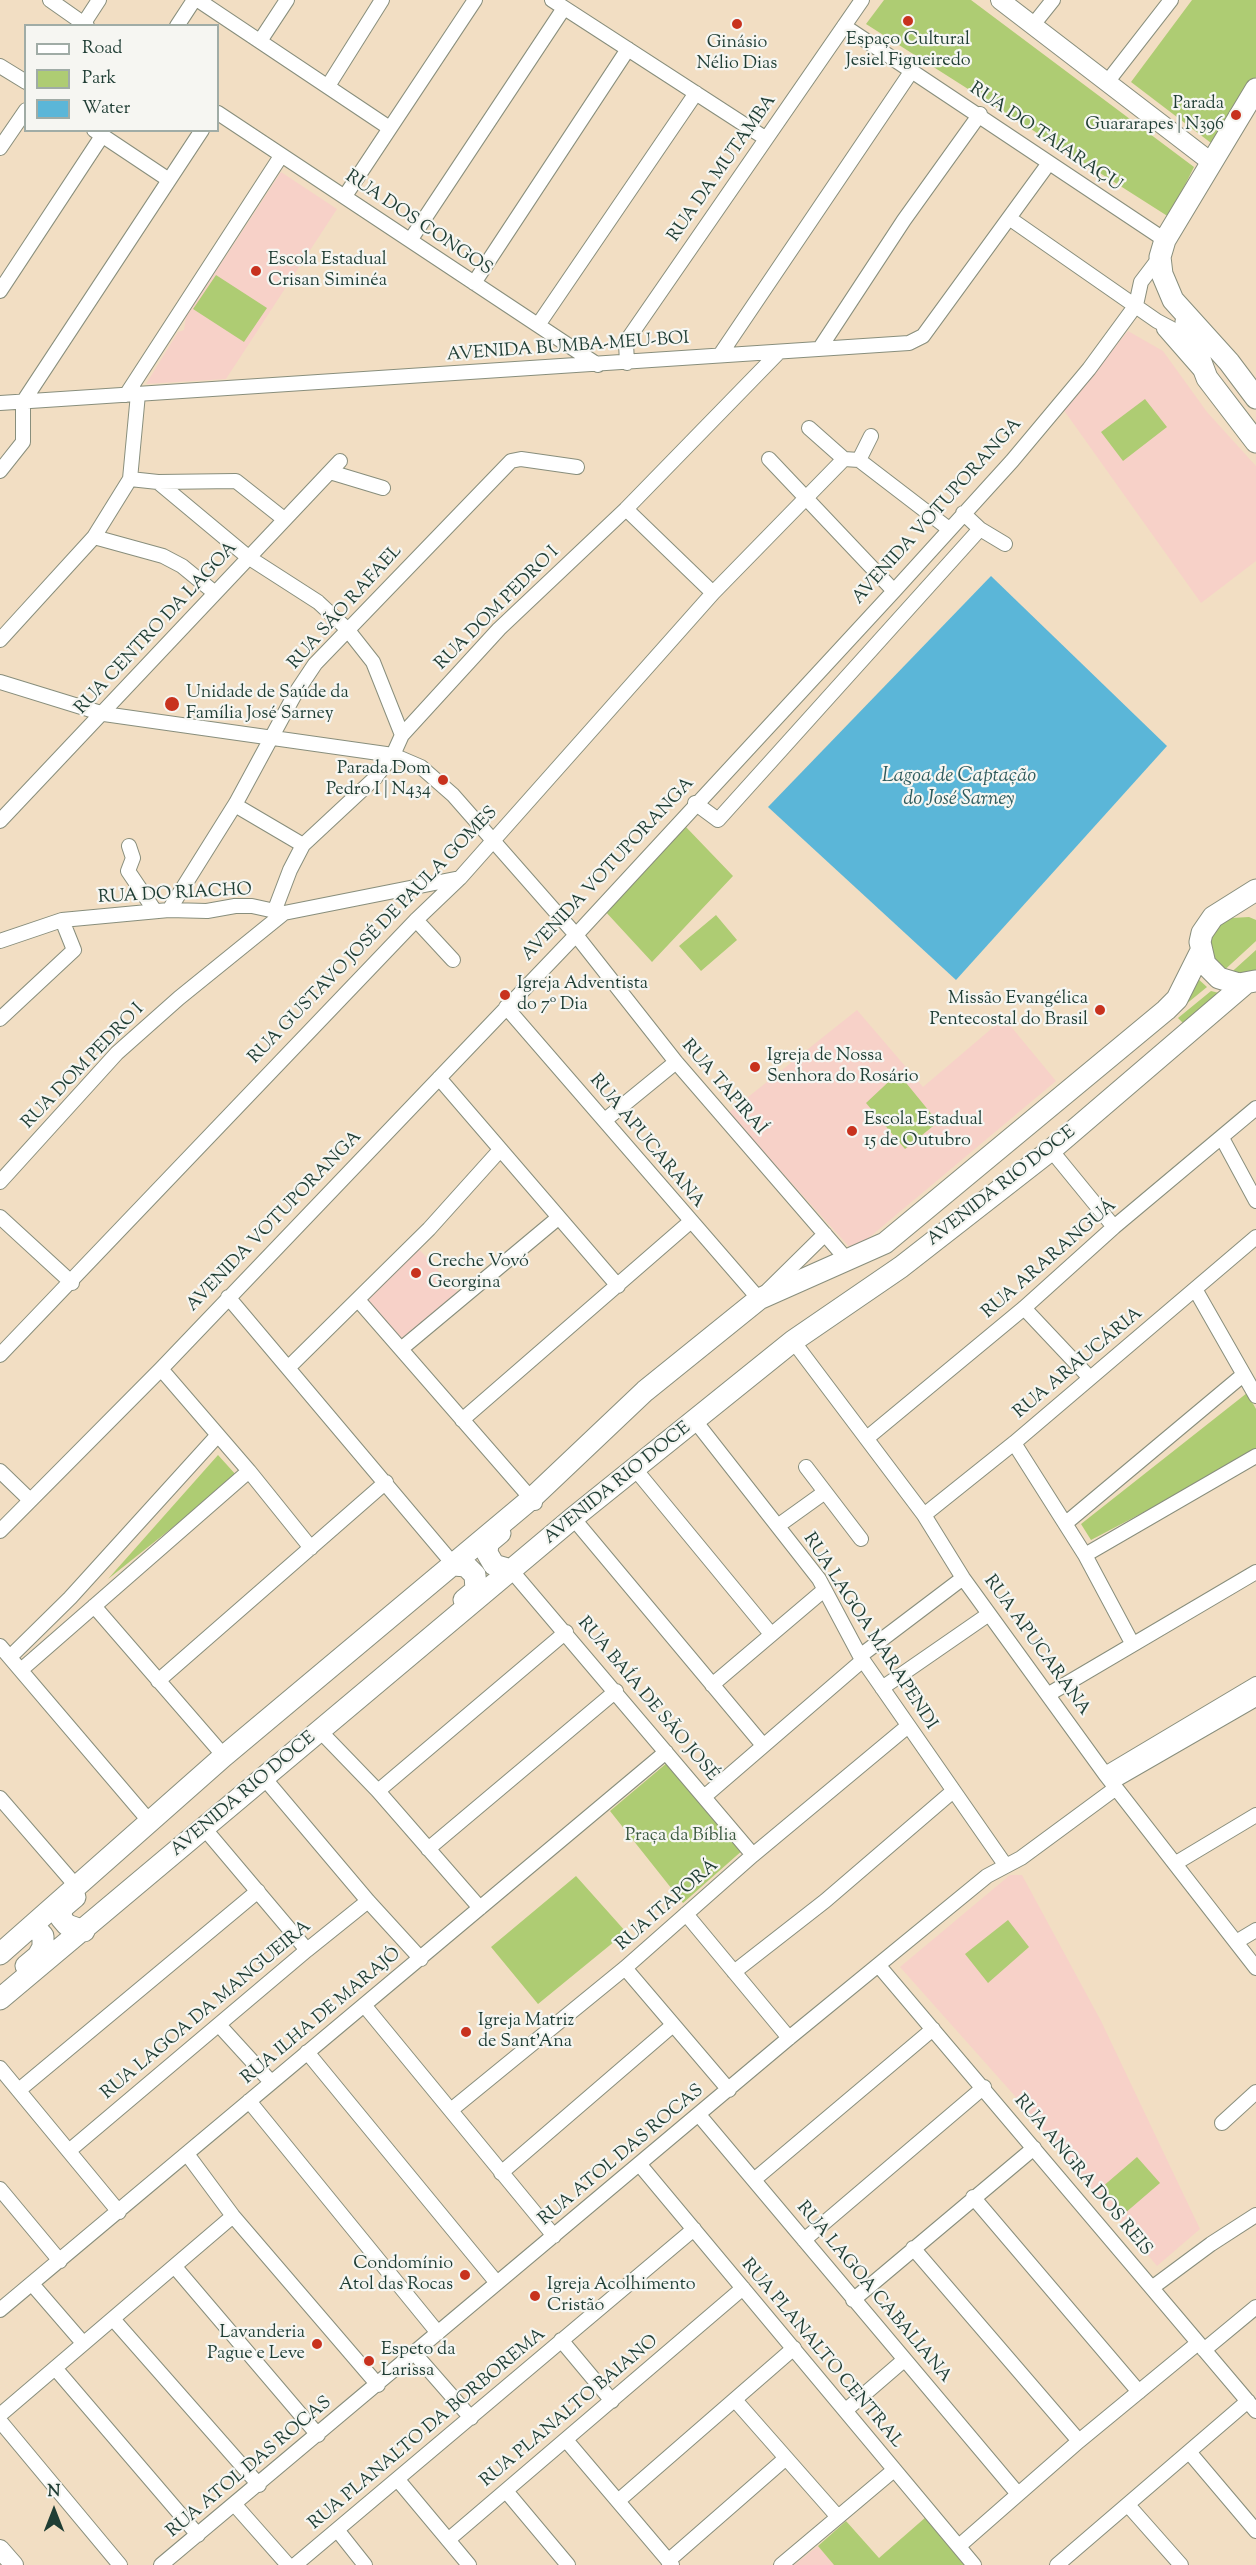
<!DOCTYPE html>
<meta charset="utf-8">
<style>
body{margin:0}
#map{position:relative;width:1256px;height:2565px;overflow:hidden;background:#f2dec3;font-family:"Sorts Mill Goudy",serif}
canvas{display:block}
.legend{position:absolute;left:24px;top:24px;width:195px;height:108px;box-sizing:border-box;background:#f6f6f2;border:2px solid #a0aca6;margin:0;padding:8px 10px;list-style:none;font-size:18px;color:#1f3d34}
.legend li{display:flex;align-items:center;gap:12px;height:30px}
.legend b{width:30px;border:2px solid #a0aca6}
.north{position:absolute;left:24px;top:2481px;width:60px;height:60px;-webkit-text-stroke:4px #f6f6f2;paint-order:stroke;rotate:0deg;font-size:16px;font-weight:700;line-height:24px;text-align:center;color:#1f3d34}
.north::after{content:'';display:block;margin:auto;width:21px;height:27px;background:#1f3d34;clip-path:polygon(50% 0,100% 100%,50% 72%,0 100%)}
</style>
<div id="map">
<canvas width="1256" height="2565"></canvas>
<ul class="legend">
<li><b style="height:8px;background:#fff"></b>Road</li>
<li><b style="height:16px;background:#aecc73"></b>Park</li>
<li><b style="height:16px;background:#5bb6d8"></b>Water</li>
</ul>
<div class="north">N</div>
</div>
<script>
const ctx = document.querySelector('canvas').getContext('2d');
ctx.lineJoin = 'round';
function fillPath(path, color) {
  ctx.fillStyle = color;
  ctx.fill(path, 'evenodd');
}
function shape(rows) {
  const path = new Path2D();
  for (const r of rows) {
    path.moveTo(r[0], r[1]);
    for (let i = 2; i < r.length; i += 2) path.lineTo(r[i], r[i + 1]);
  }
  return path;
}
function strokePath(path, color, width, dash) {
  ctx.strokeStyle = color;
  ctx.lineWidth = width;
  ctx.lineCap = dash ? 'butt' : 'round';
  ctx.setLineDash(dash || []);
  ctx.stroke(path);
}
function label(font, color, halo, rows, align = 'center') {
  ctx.font = font + ' "Sorts Mill Goudy",serif';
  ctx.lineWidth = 4.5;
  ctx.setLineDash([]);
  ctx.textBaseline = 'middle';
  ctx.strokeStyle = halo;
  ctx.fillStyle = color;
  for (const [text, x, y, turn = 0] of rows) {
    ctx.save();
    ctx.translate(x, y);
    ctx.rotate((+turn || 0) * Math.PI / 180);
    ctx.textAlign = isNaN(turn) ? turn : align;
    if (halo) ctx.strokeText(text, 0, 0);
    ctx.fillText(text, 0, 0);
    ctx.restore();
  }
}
fillPath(shape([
 [281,172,337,209,226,379,146,384,178,332,184,330,186,317],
 [1128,331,1163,351,1207,412,1256,466,1256,561,1201,603,1063,409],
 [857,1010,923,1087,1004,1018,1056,1081,853,1251,728,1113],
 [416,1246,464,1299,404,1351,363,1305],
 [1010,1875,1022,1875,1101,2021,1200,2229,1157,2266,1014,2095,900,1967],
 [818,2546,834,2565,794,2565]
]), '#f7d1c8');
fillPath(shape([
 [884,0,971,0,1194,167,1169,217,866,24],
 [1192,0,1256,0,1256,77,1215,146,1131,82],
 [216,275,267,308,244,342,193,309],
 [1145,399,1167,427,1123,461,1101,432],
 [685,826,733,876,652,962,604,910],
 [716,915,737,940,701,971,679,946],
 [1249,917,1256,920,1256,941,1219,975,1206,955,1210,931,1218,924,1232,918],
 [1256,950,1256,977,1225,978],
 [1196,977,1207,987,1174,1014],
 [1211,991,1219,993,1183,1023,1178,1018],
 [898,1073,938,1122,905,1149,866,1103],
 [1247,1393,1256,1409,1256,1453,1091,1540,1081,1524],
 [218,1455,237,1476,108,1579],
 [668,1762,744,1849,683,1903,610,1811],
 [576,1876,626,1932,538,2004,491,1947],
 [1008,1920,1029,1947,988,1983,965,1954],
 [1137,2157,1160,2183,1124,2214,1101,2188],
 [926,2517,967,2565,834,2565,818,2546,846,2521,879,2558]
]), '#aecc73');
fillPath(shape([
 [991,576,1167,746,956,980,768,807]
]), '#5bb6d8');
const street = shape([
 [50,0,87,26],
 [198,0,388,127],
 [552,0,765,138],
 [84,23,99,0],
 [1033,25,1053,0],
 [177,26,194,0],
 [844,26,1165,240],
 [260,41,287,0],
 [0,66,26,82],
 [1108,81,1171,0],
 [328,86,382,0],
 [218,113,598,365],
 [94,130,169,180],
 [0,148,26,110],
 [345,196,475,0],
 [1009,218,1157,321,1195,341],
 [411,239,564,8],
 [474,283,628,49],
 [0,291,102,136],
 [538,325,696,93],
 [1164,329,1199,369],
 [820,348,904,220,980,114],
 [720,355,911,72],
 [627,363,626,343,630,336,862,0],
 [126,395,281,156],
 [0,403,909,343,923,336,1049,163],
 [809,428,844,459,859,460,949,529],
 [769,459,894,591],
 [859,460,871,436],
 [0,471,23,442,23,402,202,130],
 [330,472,383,488],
 [130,479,158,482,248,557,318,602,347,629,373,662,402,735],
 [158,482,236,481,284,519],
 [626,509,713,593],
 [963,513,980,529,1005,544],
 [94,537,163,556,182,566,215,593],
 [0,640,94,537,130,479,138,394],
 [0,682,104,714,393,755,421,767,453,795,576,935,676,1062,848,1261],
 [695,803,718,820,980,529],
 [235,805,303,845],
 [0,821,340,461],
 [129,846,133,858,128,871,155,911],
 [169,910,236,803,295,694,315,664,511,461,521,459,577,467],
 [274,912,290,870,303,845,375,778,393,755,402,735,499,629,626,509,779,352],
 [416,920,453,960],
 [0,941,62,920,169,910,207,911,235,906,252,906,284,913,460,878],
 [506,1007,759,1299,825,1234],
 [0,1019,74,950,62,920],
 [439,1078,618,1286],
 [605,1120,676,1062],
 [1222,1138,1256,1201],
 [1051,1150,1114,1227],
 [0,1182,117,1053,179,998,284,913],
 [0,1217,72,1283],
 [1195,1289,1256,1396],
 [228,1297,454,1565],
 [359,1301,535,1503],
 [1024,1308,1090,1378],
 [793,1341,924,1515,963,1578,1105,1774,1256,1968],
 [401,1349,558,1218],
 [0,1355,416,920,460,878,713,593,844,459],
 [288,1368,429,1229,500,1150],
 [161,1369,249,1471,311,1548],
 [462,1420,690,1222],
 [696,1422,819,1579,860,1656,1006,1866],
 [867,1438,1024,1308,1114,1227,1256,1108],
 [1014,1443,1085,1555,1132,1643],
 [806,1467,861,1539],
 [635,1469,771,1634],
 [0,1471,30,1500],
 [924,1515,1014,1443,1256,1237],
 [573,1518,762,1744],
 [1066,1523,1243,1375],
 [779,1525,825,1492],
 [0,1531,161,1369,576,935,894,591,1012,461,1089,369,1136,305,1141,282,1160,257],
 [1085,1555,1256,1456],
 [511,1570,753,1855],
 [94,1606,224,1756],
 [0,1646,150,1822],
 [860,1656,963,1578],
 [10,1657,70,1598,217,1436],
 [21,1670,249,1471],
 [158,1681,386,1482],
 [712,1685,824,1590],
 [882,1688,989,1614],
 [1049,1694,1256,1572],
 [320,1731,378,1791,480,1908],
 [1105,1774,1256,1684],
 [265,1779,368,1901,421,1959],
 [1112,1782,1256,1699],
 [378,1791,566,1632],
 [704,1797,863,1660],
 [0,1798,77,1887],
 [204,1828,307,1950],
 [428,1849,616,1691],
 [1176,1863,1256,1815],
 [686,1914,789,2038],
 [1236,1942,1256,1930],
 [879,1966,1256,2411],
 [625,1968,729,2090],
 [734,1972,825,1901,952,1792],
 [364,2005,554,2236],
 [219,2025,271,2082],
 [307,2052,497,2283],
 [0,2068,119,2212],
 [19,2090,258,1891],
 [249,2101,438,2333],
 [451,2110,625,1968,753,1855,908,1726],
 [699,2115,1018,2494],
 [1222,2123,1256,2092],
 [70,2150,307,1950,368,1901],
 [187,2154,233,2216,378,2385],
 [640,2165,974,2565],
 [501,2173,673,2025],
 [755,2179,933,2029],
 [0,2189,60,2261],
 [973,2197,1139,2392],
 [804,2240,984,2087],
 [913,2248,1079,2441],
 [175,2267,318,2435],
 [32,2284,83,2343],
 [1153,2287,1211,2244,1256,2215],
 [853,2300,1034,2148],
 [0,2310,666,1752],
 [113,2319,259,2485],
 [561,2340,612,2401],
 [1204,2350,1256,2307],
 [415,2354,471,2418],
 [55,2368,198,2535],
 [735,2400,838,2517],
 [846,2410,904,2360],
 [0,2415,233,2216],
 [0,2421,120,2565],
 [566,2440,672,2565],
 [1190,2453,1256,2531],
 [398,2480,469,2565],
 [506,2491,568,2565],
 [618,2501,794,2348],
 [235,2505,288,2565],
 [1128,2505,1181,2565],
 [338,2531,365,2565],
 [448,2540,743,2288],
 [959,2546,1079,2441,1198,2343],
 [668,2561,786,2458],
 [161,2565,789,2038,987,1876,1021,1858,1116,1788],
 [295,2565,694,2229],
 [781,2565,894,2470],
 [1057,2565,1248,2401]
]);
const secondary = shape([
 [1000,0,1211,162],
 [0,2549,14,2565]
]);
const primary = shape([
 [1256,89,1165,240,1160,257,1162,274,1173,300,1229,362,1256,398],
 [1186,322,1207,378,1256,442],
 [1255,981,1239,984,1219,978,1205,964,1200,942,1202,933,1213,917,1256,890],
 [500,1533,488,1543,487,1553,494,1565,511,1570],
 [454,1565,466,1566,475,1575,476,1590,464,1600],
 [75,1897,62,1908,61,1918,67,1925,84,1931],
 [0,1954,224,1756,531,1499,645,1391,759,1299,885,1243,1166,1010,1177,999,1201,951],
 [26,1966,38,1956,43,1947,43,1936,33,1925],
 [0,1999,573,1518,793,1341,901,1267,1051,1150,1246,983]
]);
strokePath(street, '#888e7c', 16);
strokePath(secondary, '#888e7c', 20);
strokePath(primary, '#888e7c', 23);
strokePath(street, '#fff', 14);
strokePath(secondary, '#fff', 18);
strokePath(primary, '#fff', 21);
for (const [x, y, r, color] of [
 [908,21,6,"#c8321e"],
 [737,24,6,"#c8321e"],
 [1236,115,6,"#c8321e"],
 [256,271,6,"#c8321e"],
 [172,704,8,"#c8321e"],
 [443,780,6,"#c8321e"],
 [505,995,6,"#c8321e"],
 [1100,1010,6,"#c8321e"],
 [755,1067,6,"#c8321e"],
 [852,1131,6,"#c8321e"],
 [416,1273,6,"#c8321e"],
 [466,2032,6,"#c8321e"],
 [465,2275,6,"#c8321e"],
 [535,2296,6,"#c8321e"],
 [317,2344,6,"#c8321e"],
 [369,2361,6,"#c8321e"]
]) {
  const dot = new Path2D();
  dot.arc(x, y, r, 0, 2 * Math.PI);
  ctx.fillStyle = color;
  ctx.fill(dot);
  strokePath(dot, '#f6f6f2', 2);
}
label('18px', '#1f3d34', '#f6f6f2', [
 ["Espaço Cultural",908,41,"center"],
 ["Jesiel Figueiredo",908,62,"center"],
 ["Ginásio",737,44,"center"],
 ["Nélio Dias",737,65,"center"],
 ["Parada",1224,105,"right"],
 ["Guararapes | N396",1224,126,"right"],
 ["Escola Estadual",268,261],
 ["Crisan Siminéa",268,282],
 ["Unidade de Saúde da",186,694],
 ["Família José Sarney",186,715],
 ["Parada Dom",431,770,"right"],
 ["Pedro I | N434",431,791,"right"],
 ["Igreja Adventista",517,985],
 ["do 7º Dia",517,1006],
 ["Missão Evangélica",1088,1000,"right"],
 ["Pentecostal do Brasil",1088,1021,"right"],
 ["Igreja de Nossa",767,1057],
 ["Senhora do Rosário",767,1078],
 ["Escola Estadual",864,1121],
 ["15 de Outubro",864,1142],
 ["Creche Vovó",428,1263],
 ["Georgina",428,1284],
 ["Igreja Matriz",478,2022],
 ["de Sant'Ana",478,2043],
 ["Condomínio",453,2265,"right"],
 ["Atol das Rocas",453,2286,"right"],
 ["Igreja Acolhimento",547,2286],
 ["Cristão",547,2307],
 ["Lavanderia",305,2334,"right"],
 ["Pague e Leve",305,2355,"right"],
 ["Espeto da",381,2351],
 ["Larissa",381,2372]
], 'left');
label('18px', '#1f3d34', '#f6f6f2', [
 ["RUA DO TAIARAÇU",1045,138,34],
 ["RUA DA MUTAMBA",723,169,-55],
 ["RUA DOS CONGOS",418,224,34],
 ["AVENIDA BUMBA-MEU-BOI",568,348,-4],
 ["AVENIDA VOTUPORANGA",938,512,-48],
 ["RUA SÃO RAFAEL",346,608,-48],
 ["RUA DOM PEDRO I",498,609,-45],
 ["RUA CENTRO DA LAGOA",157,629,-47],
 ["AVENIDA VOTUPORANGA",609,870,-47],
 ["RUA DO RIACHO",175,895,-3],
 ["RUA GUSTAVO JOSÉ DE PAULA GOMES",374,936,-46],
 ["RUA DOM PEDRO I",84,1067,-46],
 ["RUA TAPIRAÍ",723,1088,49],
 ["RUA APUCARANA",646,1142,50],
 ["AVENIDA RIO DOCE",1002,1187,-38],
 ["AVENIDA VOTUPORANGA",275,1222,-46],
 ["RUA ARARANGUÁ",1050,1260,-41],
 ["RUA ARAUCÁRIA",1079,1364,-40],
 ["AVENIDA RIO DOCE",618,1484,-39],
 ["RUA LAGOA MARAPENDI",869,1632,57],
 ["RUA APUCARANA",1036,1646,54],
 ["RUA BAÍA DE SÃO JOSÉ",647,1700,50],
 ["AVENIDA RIO DOCE",244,1795,-40],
 ["RUA ITAPORÁ",668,1906,-41],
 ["RUA LAGOA DA MANGUEIRA",207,2011,-40],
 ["RUA ILHA DE MARAJÓ",322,2017,-40],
 ["RUA ATOL DAS ROCAS",622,2156,-40],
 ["RUA ANGRA DOS REIS",1082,2176,50],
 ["RUA LAGOA CABALIANA",873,2293,50],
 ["RUA PLANALTO CENTRAL",821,2354,50],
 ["RUA PLANALTO BAIANO",570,2412,-40],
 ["RUA PLANALTO DA BORBOREMA",428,2430,-40],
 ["RUA ATOL DAS ROCAS",250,2468,-40]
]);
label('18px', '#3c5a41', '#f6f6f2', [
 ["Praça da Bíblia",681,1837]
]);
label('italic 20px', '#2e5b5d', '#f6f6f2', [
 ["Lagoa de Captação",959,778],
 ["do José Sarney",959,801]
]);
</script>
